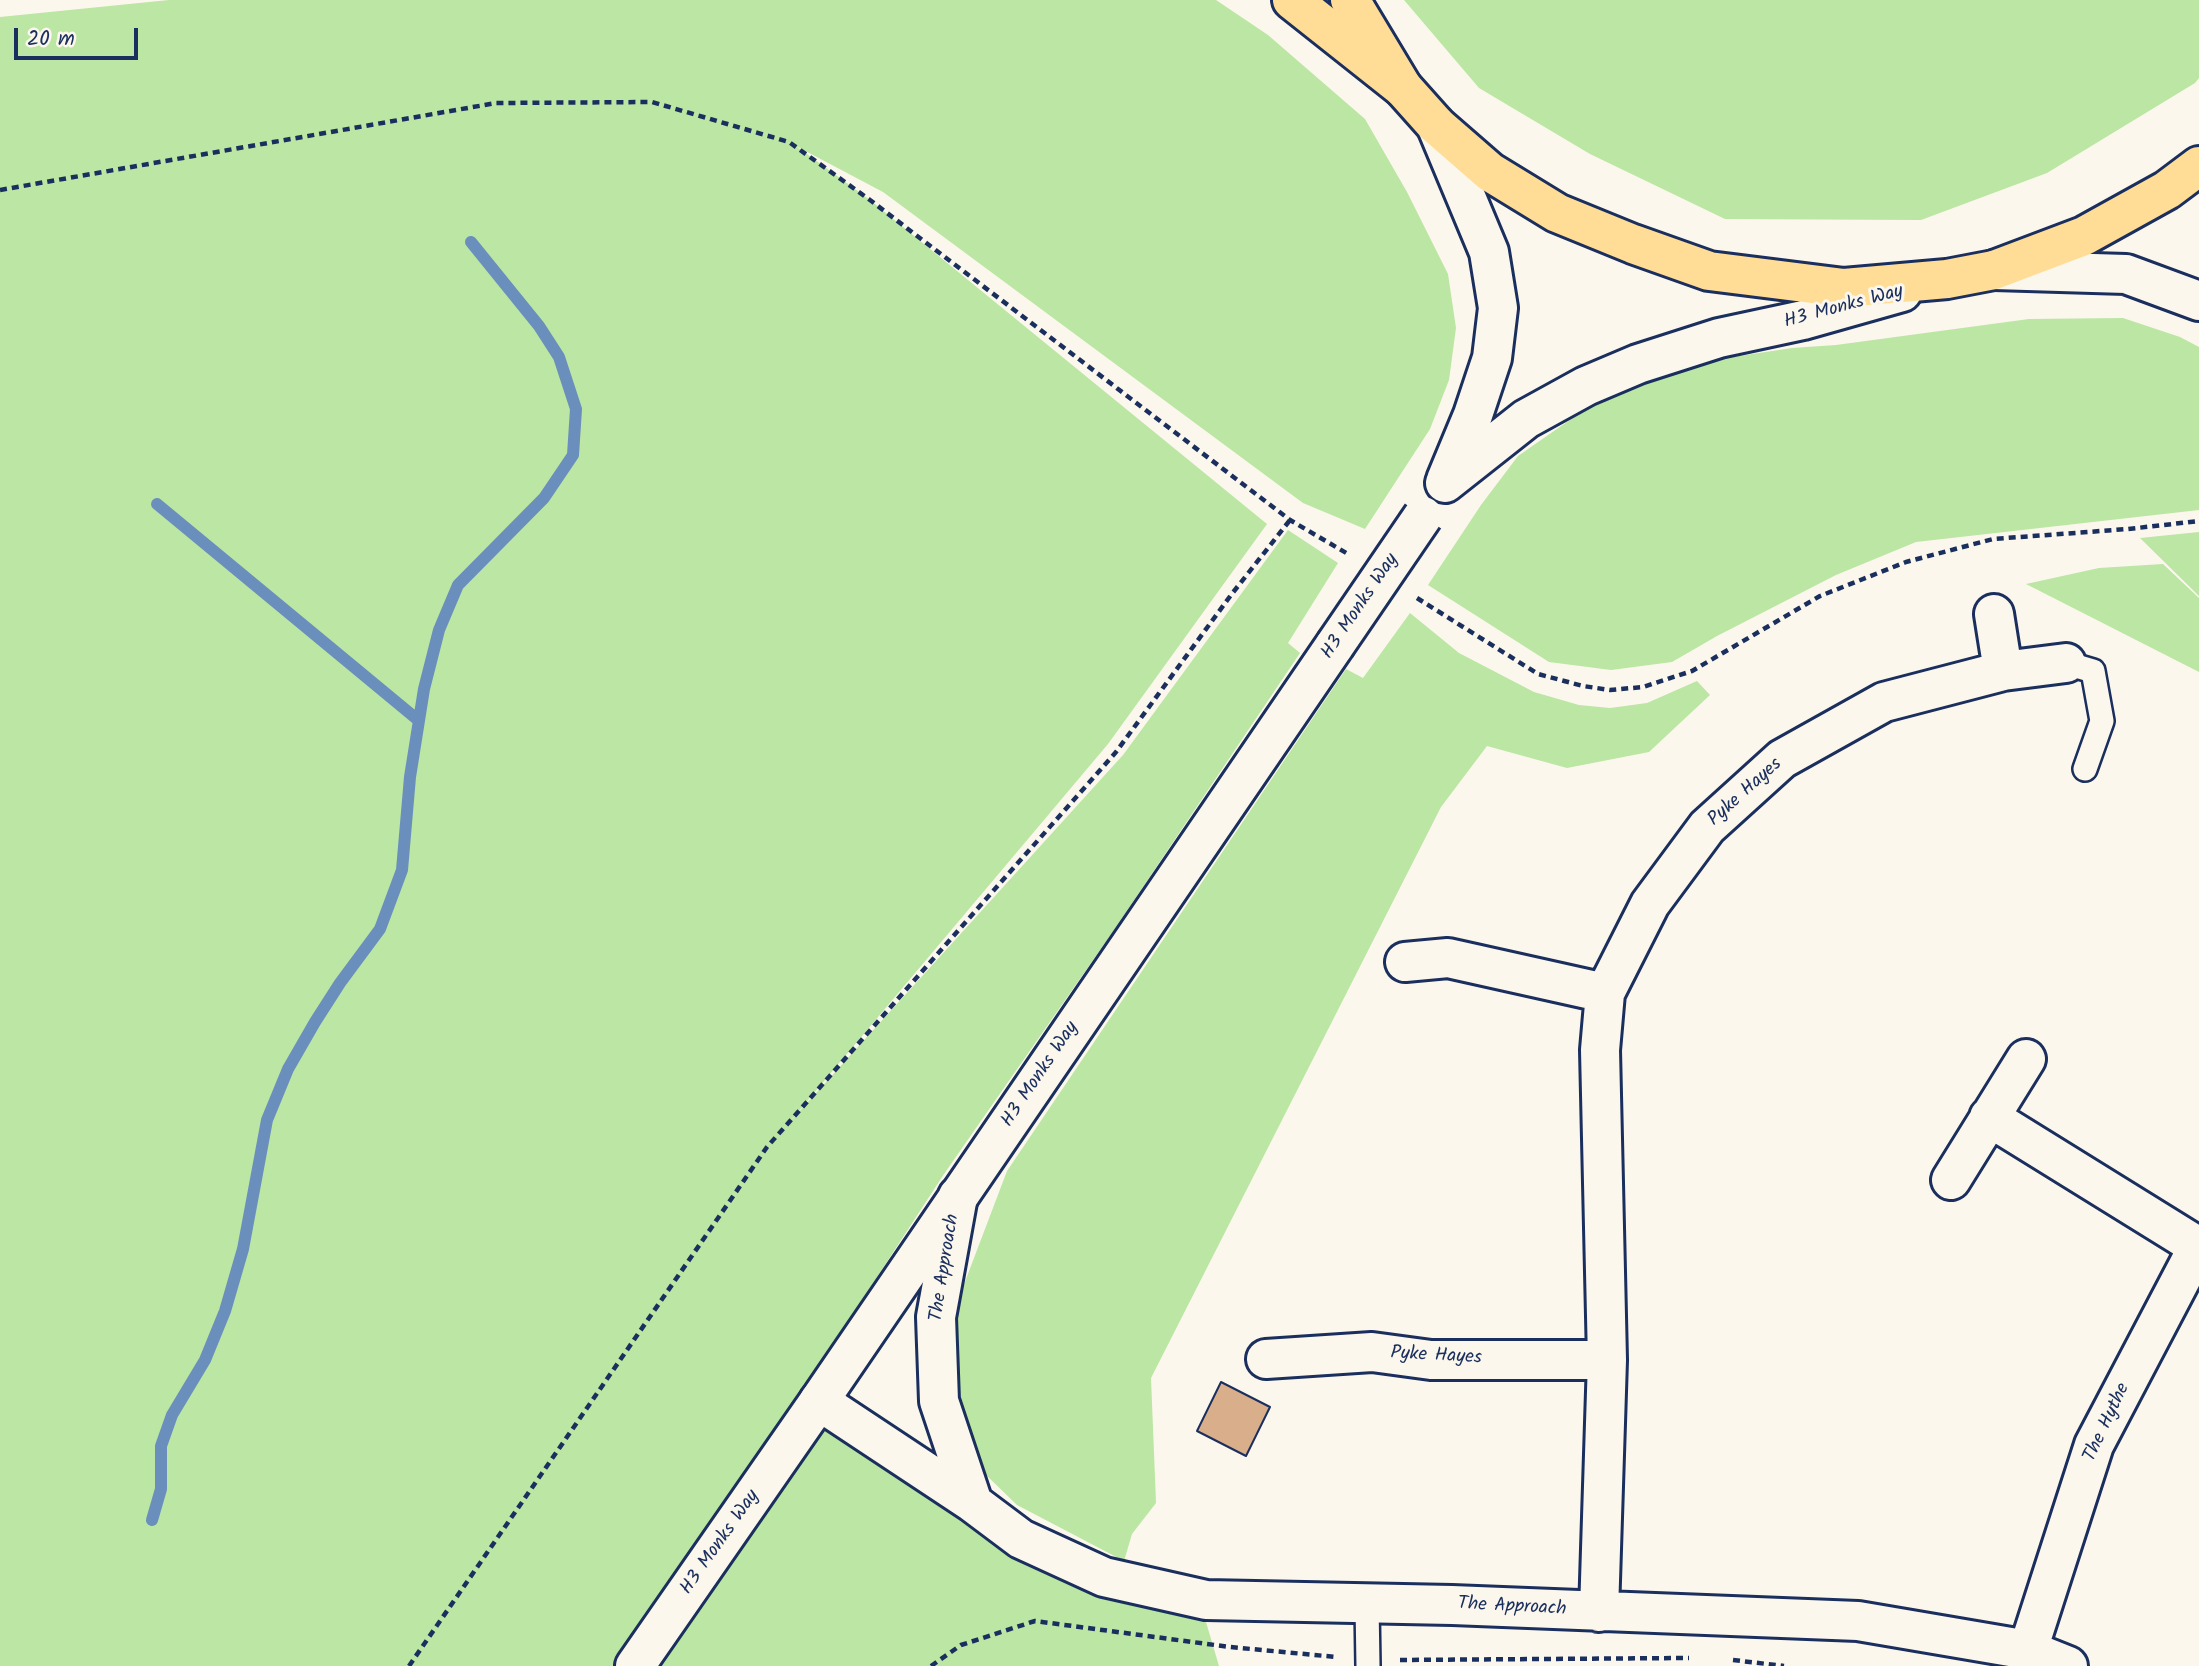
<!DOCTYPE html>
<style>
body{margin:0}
#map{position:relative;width:2199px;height:1666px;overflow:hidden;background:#fbf7ec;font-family:Kalam,sans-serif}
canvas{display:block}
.scale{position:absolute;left:14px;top:28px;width:124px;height:32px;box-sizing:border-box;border:4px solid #1b2f5e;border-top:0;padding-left:9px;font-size:21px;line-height:24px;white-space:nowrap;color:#1b2f5e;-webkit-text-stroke:5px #fbf7ec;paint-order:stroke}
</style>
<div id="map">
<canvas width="2199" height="1666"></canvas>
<div class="scale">20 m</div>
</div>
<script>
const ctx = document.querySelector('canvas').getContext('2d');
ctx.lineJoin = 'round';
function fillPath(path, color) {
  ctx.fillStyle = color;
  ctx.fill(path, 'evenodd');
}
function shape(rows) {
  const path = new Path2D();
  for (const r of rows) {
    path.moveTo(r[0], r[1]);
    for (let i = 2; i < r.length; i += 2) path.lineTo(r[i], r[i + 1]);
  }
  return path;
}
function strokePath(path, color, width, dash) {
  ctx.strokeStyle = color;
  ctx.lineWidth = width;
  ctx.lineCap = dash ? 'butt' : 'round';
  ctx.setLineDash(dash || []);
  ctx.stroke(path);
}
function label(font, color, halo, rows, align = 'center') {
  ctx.font = font + ' Kalam,sans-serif';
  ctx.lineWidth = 6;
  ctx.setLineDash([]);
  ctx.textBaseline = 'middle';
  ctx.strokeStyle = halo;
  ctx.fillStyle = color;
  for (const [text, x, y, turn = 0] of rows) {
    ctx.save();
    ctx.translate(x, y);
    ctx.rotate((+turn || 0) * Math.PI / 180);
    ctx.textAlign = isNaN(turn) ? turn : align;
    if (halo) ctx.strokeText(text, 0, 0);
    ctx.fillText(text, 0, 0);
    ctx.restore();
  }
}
fillPath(shape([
 [169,0,1216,0,1268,35,1365,119,1407,192,1448,274,1456,328,1449,380,1430,429,1365,529,1303,503,883,192,796,146,870,200,1267,524,1108,744,787,1125,1123,755,1288,530,1338,563,1288,643,1300,653,1116,927,944,1174,624,1666,0,1666,0,17],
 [1404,0,2199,0,2199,78,2195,83,2047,173,1921,220,1725,219,1590,154,1479,88],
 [2123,318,2180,337,2199,347,2199,510,1916,542,1836,575,1717,636,1672,662,1611,670,1549,662,1428,585,1481,505,1518,456,1577,415,1639,381,1726,358,1792,348,1836,345,2029,319],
 [2199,532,2199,596,2140,538],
 [2163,564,2199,598,2199,672,2026,584,2099,568],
 [1410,613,1459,653,1534,692,1579,705,1610,708,1647,703,1697,681,1710,695,1649,752,1567,768,1487,746,1441,807,1151,1378,1156,1503,1132,1534,1124,1561,1017,1505,982,1471,955,1399,952,1316,1007,1171,1346,669,1363,678],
 [819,1401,973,1503,1206,1600,1206,1622,1219,1666,635,1666]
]), '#bbe6a3');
strokePath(shape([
 [157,504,418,720],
 [152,1520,161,1489,161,1446,172,1415,205,1360,225,1311,243,1249,267,1120,288,1069,315,1022,340,983,380,929,402,870,410,777,424,689,439,630,458,585,544,498,573,455,576,409,559,357,539,326,471,242]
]), '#6b8fbd', 12);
const building = shape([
 [1221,1382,1270,1407,1246,1456,1197,1431,1221,1382]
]);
fillPath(building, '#d9ae8a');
strokePath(building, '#1b2f5e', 2);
const lane = shape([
 [2066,663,2093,671,2102,721,2085,769],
 [1367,1604,1368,1666]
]);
const street = shape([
 [1994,614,2003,671],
 [1405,962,1448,958,1605,993],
 [1989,1117,2199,1247],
 [1951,1180,2026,1059],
 [958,1196,936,1317,939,1401,973,1503],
 [1266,1359,1372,1352,1431,1360,1607,1360],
 [819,1401,973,1503,1021,1539,1104,1577,1206,1600,1452,1605,1858,1621,2028,1650,2068,1666],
 [1599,1612,1607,1360,1600,1050,1605,993,1650,904,1707,827,1782,759,1884,702,2003,671,2066,663],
 [2028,1650,2094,1445,2199,1245]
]);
const secondary = shape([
 [1436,125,1489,252,1498,308,1492,358,1473,415,1446,480],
 [1994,270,2126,274,2199,301],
 [1445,483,1526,419,1586,386,1638,364,1719,338,1803,320,1902,292],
 [635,1666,819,1401,1335,645]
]);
const primary = shape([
 [1350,0,1403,88,1436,125,1490,172,1557,213,1633,244,1709,271,1844,288,1947,279,1994,270,2084,236,2167,190,2199,166]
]);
const highway = shape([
 [1292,0,1403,88]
]);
strokePath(lane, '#1b2f5e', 28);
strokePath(street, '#1b2f5e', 44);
strokePath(secondary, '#1b2f5e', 44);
strokePath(primary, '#1b2f5e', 44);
strokePath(highway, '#1b2f5e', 44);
strokePath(shape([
 [0,190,496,103,652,102,789,142,870,200,1290,520,1348,554],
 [1417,598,1538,674,1583,686,1610,690,1643,687,1692,671,1820,596,1906,562,1993,539,2128,529,2199,521],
 [1400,1660,1689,1658],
 [1733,1660,1784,1666],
 [409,1666,767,1147,1116,752,1231,595,1290,520],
 [931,1666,961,1645,1035,1621,1230,1647,1336,1657]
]), '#1b2f5e', 4.5, [7, 5]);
strokePath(lane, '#fbf7ec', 23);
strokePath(street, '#fbf7ec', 38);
strokePath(secondary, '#fbf7ec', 38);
strokePath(primary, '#ffdd96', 38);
strokePath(highway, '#ffdd96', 38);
const secondaryBridge = shape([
 [1335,645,1423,516]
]);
strokePath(secondaryBridge, '#1b2f5e', 44, []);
strokePath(secondaryBridge, '#fbf7ec', 38);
label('19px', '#1b2f5e', '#fbf7ec', [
 ["H3 Monks Way",1844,308,-15],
 ["H3 Monks Way",1361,607,-56],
 ["Pyke Hayes",1746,793,-42],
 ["H3 Monks Way",1041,1075,-56],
 ["The Approach",946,1268,-81],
 ["Pyke Hayes",1436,1357,3],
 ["The Hythe",2108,1423,-65],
 ["H3 Monks Way",721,1543,-55],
 ["The Approach",1512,1608,3]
]);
</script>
